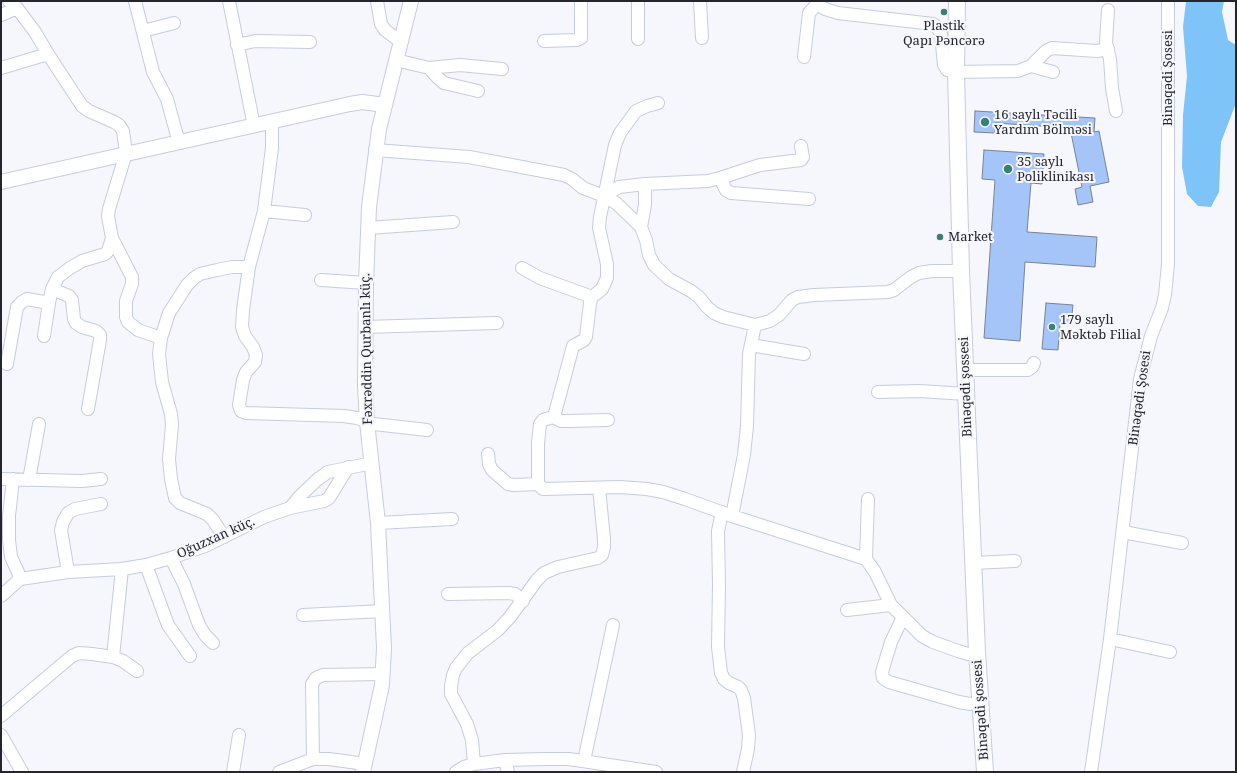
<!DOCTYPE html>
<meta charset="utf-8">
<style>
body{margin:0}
#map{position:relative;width:1237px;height:773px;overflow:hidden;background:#f6f7fc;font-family:"Noto Serif",serif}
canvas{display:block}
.frame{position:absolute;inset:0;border:2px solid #24252d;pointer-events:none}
</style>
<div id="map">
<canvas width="1237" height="773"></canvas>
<div class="frame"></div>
</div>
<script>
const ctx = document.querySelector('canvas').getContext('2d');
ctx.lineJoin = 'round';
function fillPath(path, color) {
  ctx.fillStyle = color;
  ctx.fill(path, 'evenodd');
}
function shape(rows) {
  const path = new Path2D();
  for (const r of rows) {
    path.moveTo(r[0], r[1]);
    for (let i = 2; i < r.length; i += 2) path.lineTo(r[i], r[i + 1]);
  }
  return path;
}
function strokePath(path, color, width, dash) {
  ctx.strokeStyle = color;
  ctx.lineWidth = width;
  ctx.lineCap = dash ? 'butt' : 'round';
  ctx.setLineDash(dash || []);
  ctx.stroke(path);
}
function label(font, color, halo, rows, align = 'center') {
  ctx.font = font + ' "Noto Serif",serif';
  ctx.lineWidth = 4;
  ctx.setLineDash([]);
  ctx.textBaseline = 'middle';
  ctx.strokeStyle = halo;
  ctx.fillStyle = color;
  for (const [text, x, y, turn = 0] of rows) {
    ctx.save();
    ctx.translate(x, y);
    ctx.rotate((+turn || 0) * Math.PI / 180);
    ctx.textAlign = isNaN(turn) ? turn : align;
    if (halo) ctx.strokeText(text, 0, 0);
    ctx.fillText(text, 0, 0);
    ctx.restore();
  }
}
fillPath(shape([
 [1186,1,1224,1,1222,12,1228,40,1236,45,1236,103,1221,142,1219,192,1211,207,1198,206,1187,194,1182,167,1183,115,1187,76,1183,27]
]), '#7ec4f8');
const building = shape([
 [975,111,1095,118,1094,132,1099,131,1109,182,1090,186,1093,202,1078,205,1075,189,1082,187,1070,128,995,123,995,133,974,132,975,111],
 [984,150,1044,154,1042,184,1031,183,1027,232,1097,237,1095,267,1025,262,1020,341,984,338,995,180,982,179,984,150],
 [1046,303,1073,305,1071,325,1060,324,1058,350,1042,349,1046,303]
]);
fillPath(building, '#a5c5f9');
strokePath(building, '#778295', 1);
const minor = shape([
 [9,1,17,8,35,32,48,54,82,106,89,111,114,122,119,125,123,131,126,153,109,209,108,216,112,238,132,277,132,284,126,301,126,317,128,322,138,330,161,338],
 [135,1,153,72,167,99,179,143],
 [229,1,254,126],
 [377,1,381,24,385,30,401,42],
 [700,1,702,38],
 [816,1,817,4,825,9,838,13,933,24,938,28,941,34,944,65,947,70,956,72,1018,71,1031,66,1046,51,1052,48,1097,51,1108,49],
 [1108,10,1106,43,1110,59,1112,88,1116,111],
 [1,15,17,8],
 [143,31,174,23],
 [638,39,638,1],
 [544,41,577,40,581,38,581,1],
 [237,45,255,41,310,42],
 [804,57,809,13,817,4],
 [396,60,429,68,460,65,502,69],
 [1031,66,1053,72],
 [1,68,48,54],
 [429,68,438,78,444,83,478,91],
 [658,103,647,106,636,111,620,133,615,145,600,217,599,228,607,264,607,278,602,289,592,297,590,303,586,337,584,340,573,346,555,413,553,417,543,420,540,424,538,443,538,484,543,489,620,487,647,489,663,492,685,499,732,516,866,559,875,572,891,605,922,636,933,642,958,651,968,654,977,652],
 [272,121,272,148,264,211,249,267,243,310,242,327,245,336,253,347,256,355,255,362,246,372,243,380,239,405,241,411,246,413,344,416,357,418,374,424,427,430],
 [375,150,469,157,564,175,572,179,583,188,604,196,616,203,641,227,646,240,649,255,654,265,669,279,691,291,699,297,707,307,714,313,723,317,755,325,770,321,779,315,792,300,798,297,814,295,888,292,894,290,911,277,919,273,932,271,961,271],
 [720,178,726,190,731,193,809,199],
 [604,196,619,187,645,184,708,181,720,178,760,165,801,160,803,157,801,146],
 [264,211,305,215],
 [641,227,645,205,645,184],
 [368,228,453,222],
 [522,268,540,278,592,297],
 [321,280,366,283],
 [52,289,69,296,72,300,74,319,76,323,82,327,96,331,100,335,100,340,88,409],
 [365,327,497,323],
 [44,336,49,303],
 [751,345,804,354],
 [7,364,17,307,22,302,27,299,49,303,52,289,58,277,70,268,82,261,105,254,108,251,112,238],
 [965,370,1028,370,1032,367,1034,363],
 [878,392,920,391,966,394],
 [553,417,561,421,569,421,608,420],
 [488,454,489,464,492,470,508,484,514,485,538,484],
 [1,479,82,481,101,479],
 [13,479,9,516,9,540,11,557,18,572,20,579],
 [29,480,39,424],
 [290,508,324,501,329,498,348,467],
 [722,512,718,531,719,585,718,647,721,673,724,679,729,683,738,687,741,690,744,698,749,735,748,749,743,772],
 [732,516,744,455,747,426,749,354,755,325],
 [378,523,452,519],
 [1123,532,1182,543],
 [224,537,213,520,207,514,180,503,175,498,171,479,169,459,172,425,171,414,162,382,159,354,161,338,169,313,187,285,194,278,200,274,217,270,232,267,249,267],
 [171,558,184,584,199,625,205,635,213,643],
 [866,559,868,499],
 [973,563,1015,561],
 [146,565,168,625,190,656],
 [68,572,61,530,63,522,68,513,75,509,101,504],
 [448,594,508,593,515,594,523,601],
 [1,596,20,579,68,572,122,569,146,565,171,558,205,546,264,517,290,508,300,496,318,479,328,472,372,463],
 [847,610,891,605],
 [303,615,383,611],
 [903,617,891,642,882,672,883,678,889,682,959,702,970,704,981,703],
 [1110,639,1170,652],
 [113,657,122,569],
 [1,716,72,656,79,653,92,654,113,657,123,661,137,671],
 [1,735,22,772],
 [313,759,312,684,316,678,323,675,383,674],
 [505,760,508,772],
 [584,761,613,625],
 [474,764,472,740,467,724,451,694,451,686,453,675,456,668,468,653,498,630,510,617,537,580,544,573,558,567,598,558,602,555,604,547,604,539,599,488],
 [233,772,239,735],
 [279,772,313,759,329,759,365,764],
 [456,772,464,767,474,764,505,760,546,759,569,759,656,772],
 [1091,772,1110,639,1140,379,1151,336,1162,308,1165,295,1168,264,1168,1]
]);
const tertiary = shape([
 [1,182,350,104,362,102,385,105],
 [363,772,382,685,384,648,378,523,367,422,365,386,366,283,369,207,379,129,411,1]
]);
const secondary = shape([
 [957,1,956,72,961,271,977,652,985,772]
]);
strokePath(minor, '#c7cbe1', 14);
strokePath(tertiary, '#c7cbe1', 16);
strokePath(secondary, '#c7cbe1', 18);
strokePath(minor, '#fff', 12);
strokePath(tertiary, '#fff', 14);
strokePath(secondary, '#fff', 16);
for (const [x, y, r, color] of [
 [944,12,4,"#38807a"],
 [985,122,5,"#38807a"],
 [1008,169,5,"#38807a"],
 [940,237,4,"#38807a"],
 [1052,327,4,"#38807a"]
]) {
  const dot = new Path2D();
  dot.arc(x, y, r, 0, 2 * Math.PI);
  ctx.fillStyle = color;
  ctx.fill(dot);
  strokePath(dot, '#f6f7fc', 1.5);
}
label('13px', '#24252d', '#f6f7fc', [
 ["Plastik",944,26,"center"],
 ["Qapı Pəncərə",944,41,"center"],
 ["16 saylı Təcili",994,115],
 ["Yardım Bölməsi",994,130],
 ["35 saylı",1017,162],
 ["Poliklinikası",1017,177],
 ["Market",948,237],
 ["179 saylı",1060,320],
 ["Məktəb Filial",1060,335]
], 'left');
label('13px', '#24252d', '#f6f7fc', [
 ["Binəqədi Şosesi",1168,78,-90],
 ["Fəxrəddin Qurbanlı küç.",367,349,-91],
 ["Binəqədi şossesi",966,387,-92],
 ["Binəqədi Şosesi",1140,398,-82],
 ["Oğuzxan küç.",216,538,-24],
 ["Binəqədi şossesi",981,710,-94]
]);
</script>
